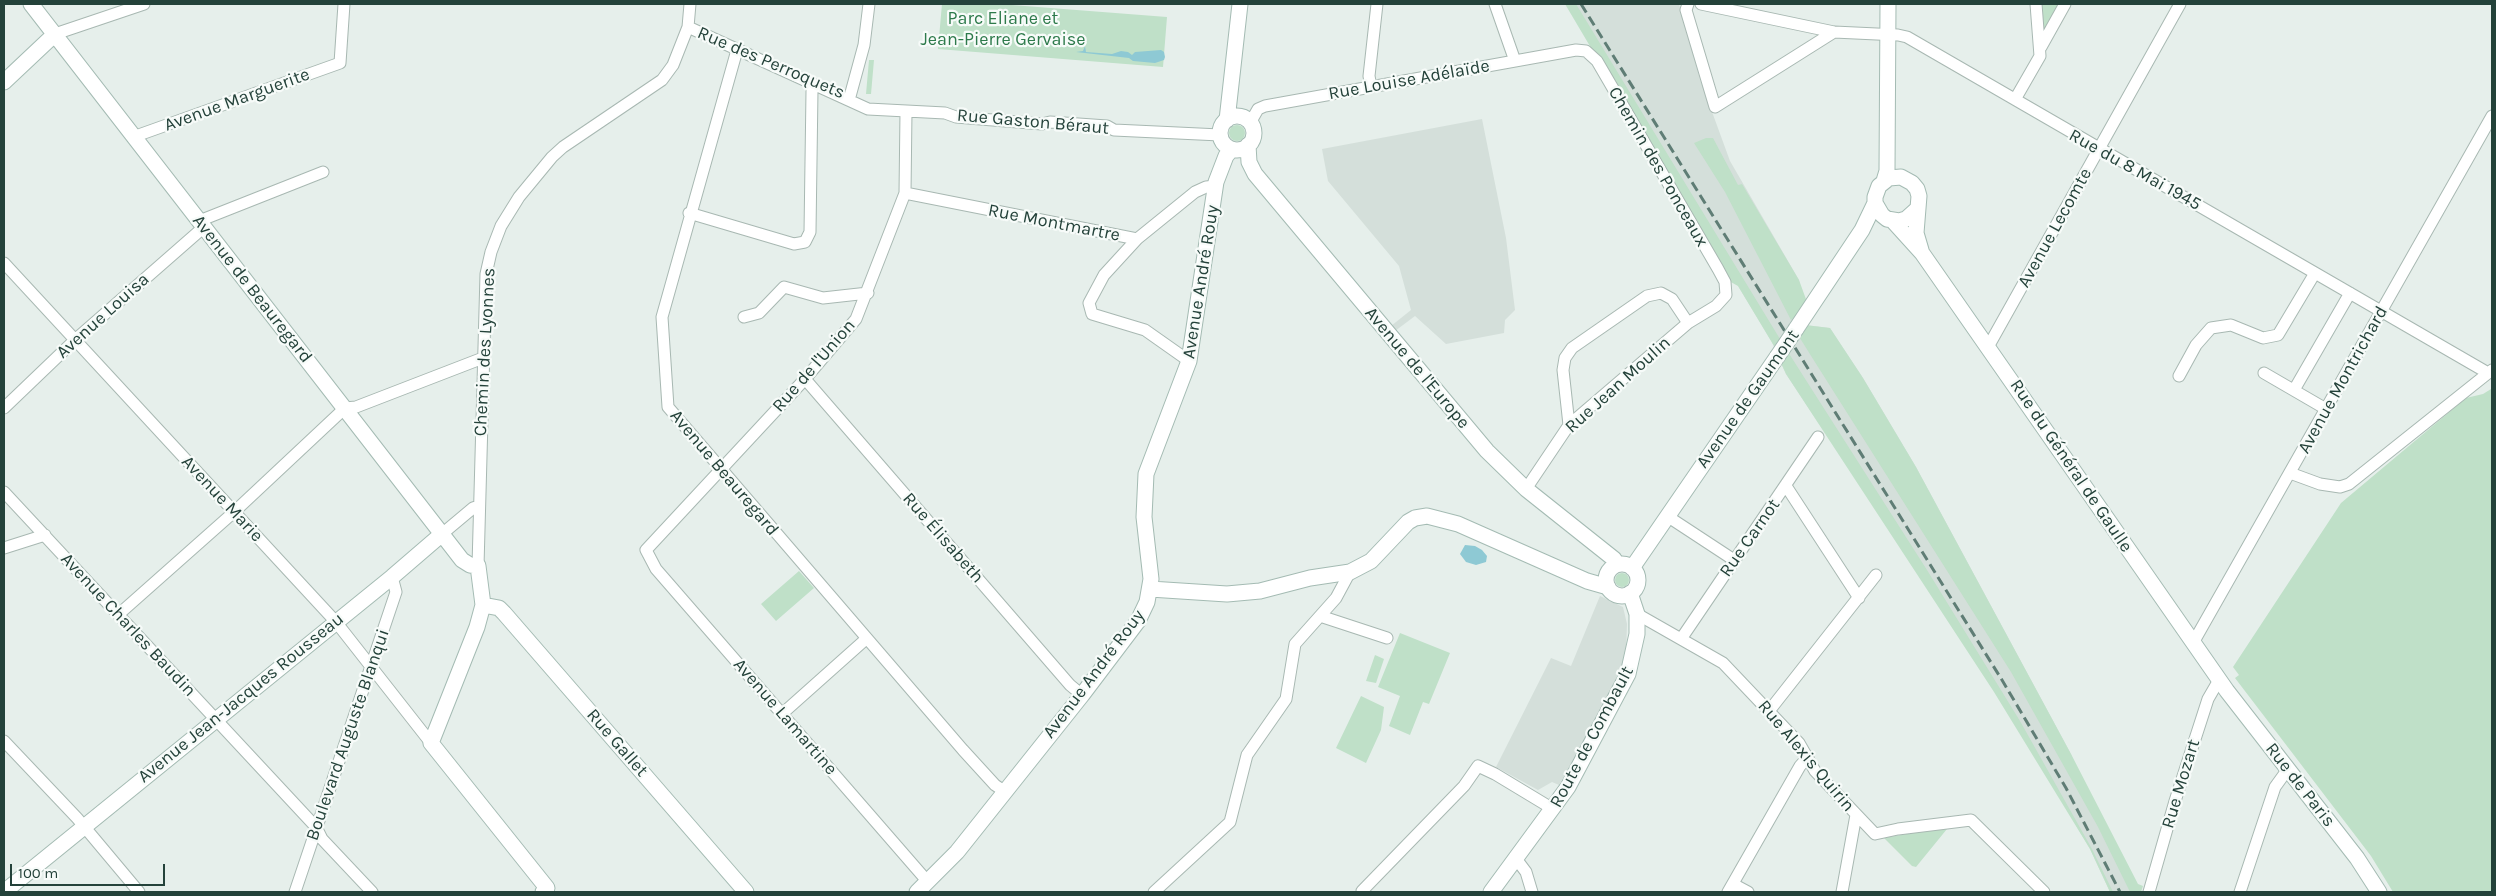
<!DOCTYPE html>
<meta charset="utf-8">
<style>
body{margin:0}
#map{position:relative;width:2496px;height:896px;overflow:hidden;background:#e6efeb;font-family:Karla,sans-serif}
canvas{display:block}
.frame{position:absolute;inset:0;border:5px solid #24423a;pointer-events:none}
.scale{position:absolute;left:10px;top:864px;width:155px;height:22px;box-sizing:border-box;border:2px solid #24423a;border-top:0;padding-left:6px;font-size:15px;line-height:18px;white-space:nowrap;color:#24423a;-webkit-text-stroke:4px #f7fbf9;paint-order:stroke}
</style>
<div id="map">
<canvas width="2496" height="896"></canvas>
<div class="frame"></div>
<div class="scale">100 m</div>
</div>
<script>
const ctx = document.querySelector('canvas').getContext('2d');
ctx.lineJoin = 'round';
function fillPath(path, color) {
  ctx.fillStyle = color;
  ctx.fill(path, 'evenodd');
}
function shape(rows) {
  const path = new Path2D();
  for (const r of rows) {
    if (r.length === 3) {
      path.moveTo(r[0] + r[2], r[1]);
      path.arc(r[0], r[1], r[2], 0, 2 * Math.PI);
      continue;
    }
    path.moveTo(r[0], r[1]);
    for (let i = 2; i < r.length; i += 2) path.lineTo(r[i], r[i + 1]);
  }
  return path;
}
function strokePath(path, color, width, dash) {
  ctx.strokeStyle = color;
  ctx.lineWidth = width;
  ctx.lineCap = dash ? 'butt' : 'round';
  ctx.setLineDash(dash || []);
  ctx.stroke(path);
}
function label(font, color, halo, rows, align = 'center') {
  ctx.font = font + ' Karla,sans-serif';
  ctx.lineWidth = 4.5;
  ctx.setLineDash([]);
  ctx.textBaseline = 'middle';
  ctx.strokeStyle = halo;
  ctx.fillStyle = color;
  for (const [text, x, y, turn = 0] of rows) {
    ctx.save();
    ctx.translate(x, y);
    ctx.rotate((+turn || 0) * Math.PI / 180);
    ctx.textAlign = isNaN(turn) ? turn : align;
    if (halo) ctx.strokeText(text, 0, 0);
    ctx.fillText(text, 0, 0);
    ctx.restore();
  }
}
fillPath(shape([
 [1567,4,1679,4,1700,79,1730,161,1799,280,1805,325,1830,328,1863,378,1916,467,2071,754,2133,892,2110,892,2090,849,1997,692,1786,374,1772,342],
 [1482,119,1506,238,1515,310,1505,320,1504,333,1446,344,1415,316,1395,331,1391,326,1411,310,1399,266,1328,181,1322,149],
 [1600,596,1623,607,1627,624,1626,656,1613,689,1559,785,1552,782,1538,790,1496,767,1551,658,1571,666]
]), '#d4dfda');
fillPath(shape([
 [942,4,999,4,1167,17,1163,67,938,49],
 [1565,4,1576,4,1780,339,1774,346,1738,286,1729,281],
 [2036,4,2065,4,2041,47],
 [869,60,874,60,871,94,866,94],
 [1237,133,8],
 [1706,138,1713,138,1738,185,1742,184,1799,280,1807,302,1799,313,1791,320,1725,192,1694,143],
 [1805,325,1830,328,1863,378,1916,467,2071,754,2138,884,2143,886,2141,892,2130,892,2098,827,2011,672,1813,359,1798,335],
 [1788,352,1927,570,2020,721,2092,849,2113,892,2110,892,2090,849,1994,692,1786,374,1780,361],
 [2492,382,2492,892,2393,892,2371,856,2235,678,2239,675,2233,667,2341,503,2466,398,2483,394,2491,389],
 [799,571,814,588,776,621,761,604],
 [1622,580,7],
 [1400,633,1450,653,1429,704,1423,702,1410,735,1389,726,1400,696,1378,687],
 [1375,655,1384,659,1376,683,1366,681],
 [1361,696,1384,707,1381,730,1366,763,1336,748],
 [1945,827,1947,829,1916,867,1912,866,1884,838]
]), '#bfe0c8');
fillPath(shape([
 [1085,46,1086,52,1112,54,1121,51,1128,52,1132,55,1135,52,1161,50,1164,52,1165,57,1164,60,1155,63,1133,61,1129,58,1076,52,1083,51],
 [1465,545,1475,546,1482,550,1487,556,1486,562,1476,565,1466,562,1460,554]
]), '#8ec9d4');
const street = shape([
 [1495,4,1515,61],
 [1688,4,1686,10,1715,107,1834,32],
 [1701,4,1834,32,1898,35,1907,37,2488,373],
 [688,27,868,109,945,113,956,117,1042,124,1050,122,1107,126,1114,130,1220,135],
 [55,34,144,4],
 [2041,47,2065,4],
 [737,50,662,317,668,407,963,750,995,785,1004,791],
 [1371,87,1369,76,1377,4],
 [2017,96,2040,56,2036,4],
 [849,100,864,45,869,4],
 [906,112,905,193,856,319,805,379,646,550,656,569,928,882],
 [1250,123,1258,109,1265,106,1515,61,1576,50,1586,51,1597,61,1718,269,1725,282,1726,295,1716,306,1688,323,1569,425,1526,489],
 [133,137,340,63,344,4],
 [905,193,1137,239],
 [689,213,794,244,805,242,810,232,812,91,815,85],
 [199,221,323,172],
 [4,263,336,622,431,743],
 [744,317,759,313,784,287,823,298,868,293],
 [1988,347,2180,4],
 [1189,361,1145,330,1092,314,1089,303,1104,275,1137,239,1195,192,1206,187,1216,186],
 [2264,373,2326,409],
 [2179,376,2196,345,2211,328,2231,325,2263,338,2278,335,2315,273],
 [805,379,1070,685,1082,695],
 [2294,390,2350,293],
 [4,408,75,340,204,227],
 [1569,425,1563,370,1565,358,1572,348,1647,296,1661,293,1672,299,1688,323],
 [2290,473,2320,484,2340,487,2349,484,2492,370],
 [1786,486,1859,598],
 [4,492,316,827,322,839,372,892],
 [1667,516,1734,560],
 [442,534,473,508,479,506],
 [4,548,45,535],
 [478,566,486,274,491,252,501,226,519,197,552,157,563,147,662,80,673,65,688,27,690,4],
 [119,614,234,512,345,408,356,407,483,358],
 [1637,614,1723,663,1799,743,1815,771,1875,834,1898,829,1971,820,2044,892],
 [1320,616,1387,638],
 [1681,639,1818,437],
 [2193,643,2492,116],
 [1769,711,1876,575],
 [783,713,866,639],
 [4,741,77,818,139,892],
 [1517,860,1526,872,1532,892],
 [1733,884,1748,892],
 [1362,891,1464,786,1478,766,1495,774,1553,809],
 [295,892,396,592,392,577],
 [1154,892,1230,822,1247,755,1286,699,1295,644,1336,598,1350,572],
 [1728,892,1800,766,1808,757],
 [1842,892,1856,815],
 [2149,892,2175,801,2208,699,2219,680],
 [2240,892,2275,787,2288,769]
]);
const secondary = shape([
 [31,4,462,560,470,565,478,566,483,605,477,627,431,743,547,888,543,892],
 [4,82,55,34],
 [1237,133,17],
 [1227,120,1240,4],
 [1248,145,1249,162,1255,174,1487,451,1526,489,1614,559,1617,564],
 [1884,181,1887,171,1888,4],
 [1916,210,1906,219,1899,221,1887,219,1882,215,1875,203,1875,197,1879,186,1889,178,1901,177,1912,183,1917,189,1919,196,1916,233,1921,250],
 [1893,221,1922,253,2227,691,2357,858,2379,892],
 [1796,329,1862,230,1875,203],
 [1622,580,16],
 [1632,568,1777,357],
 [1150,589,1227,594,1260,591,1310,578,1350,572,1371,561,1408,522,1415,518,1427,516,1458,524,1587,581,1608,587],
 [483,605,499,608,504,613,746,892],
 [4,892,392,577,442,534],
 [917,892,957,852,1082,695,1138,621,1147,602,1151,579,1144,517,1146,474,1189,361,1216,182,1226,156,1232,149],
 [1491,892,1568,787,1628,674,1637,634,1637,614,1630,593]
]);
strokePath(street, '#a8b8b2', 13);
strokePath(secondary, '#a4bbb3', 17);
strokePath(street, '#fff', 11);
strokePath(secondary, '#fff', 15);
strokePath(shape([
 [1581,4,2002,680,2066,788,2120,892]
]), '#5f7d75', 3, [10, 5]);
const secondaryBridge = shape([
 [1777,357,1796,329]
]);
strokePath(secondaryBridge, '#a4bbb3', 17, []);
strokePath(secondaryBridge, '#fff', 15);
label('18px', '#2d7a4b', '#f7fbf9', [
 ["Parc Eliane et",1003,19],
 ["Jean-Pierre Gervaise",1003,40]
]);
label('18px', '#24423a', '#f7fbf9', [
 ["Rue des Perroquets",771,63,23],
 ["Rue Louise Adélaïde",1409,80,-10],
 ["Avenue Marguerite",237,100,-20],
 ["Rue Gaston Béraut",1033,122,5],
 ["Chemin des Ponceaux",1658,167,60],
 ["Rue du 8 Mai 1945",2135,170,29],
 ["Rue Montmartre",1054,223,11],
 ["Avenue Lecomte",2055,228,-61],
 ["Avenue André Rouy",1201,282,-81],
 ["Avenue de Beauregard",252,289,52],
 ["Avenue Louisa",103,316,-42],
 ["Chemin des Lyonnes",485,352,-87],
 ["Rue de l'Union",814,366,-49],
 ["Avenue de l'Europe",1417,368,50],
 ["Avenue Montrichard",2343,380,-61],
 ["Rue Jean Moulin",1618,385,-42],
 ["Avenue de Gaumont",1748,399,-55],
 ["Rue du Général de Gaulle",2071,466,56],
 ["Avenue Beauregard",724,473,50],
 ["Avenue Marie",222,499,47],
 ["Rue Élisabeth",943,538,49],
 ["Rue Carnot",1750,538,-55],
 ["Avenue Charles Baudin",128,625,47],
 ["Avenue André Rouy",1094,674,-53],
 ["Avenue Jean-Jacques Rousseau",241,698,-39],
 ["Avenue Lamartine",785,717,49],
 ["Boulevard Auguste Blanqui",348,735,-71],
 ["Route de Combault",1592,737,-62],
 ["Rue Gallet",617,743,49],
 ["Rue Alexis Quirin",1806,756,50],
 ["Rue Mozart",2181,784,-73],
 ["Rue de Paris",2300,785,52]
]);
</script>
